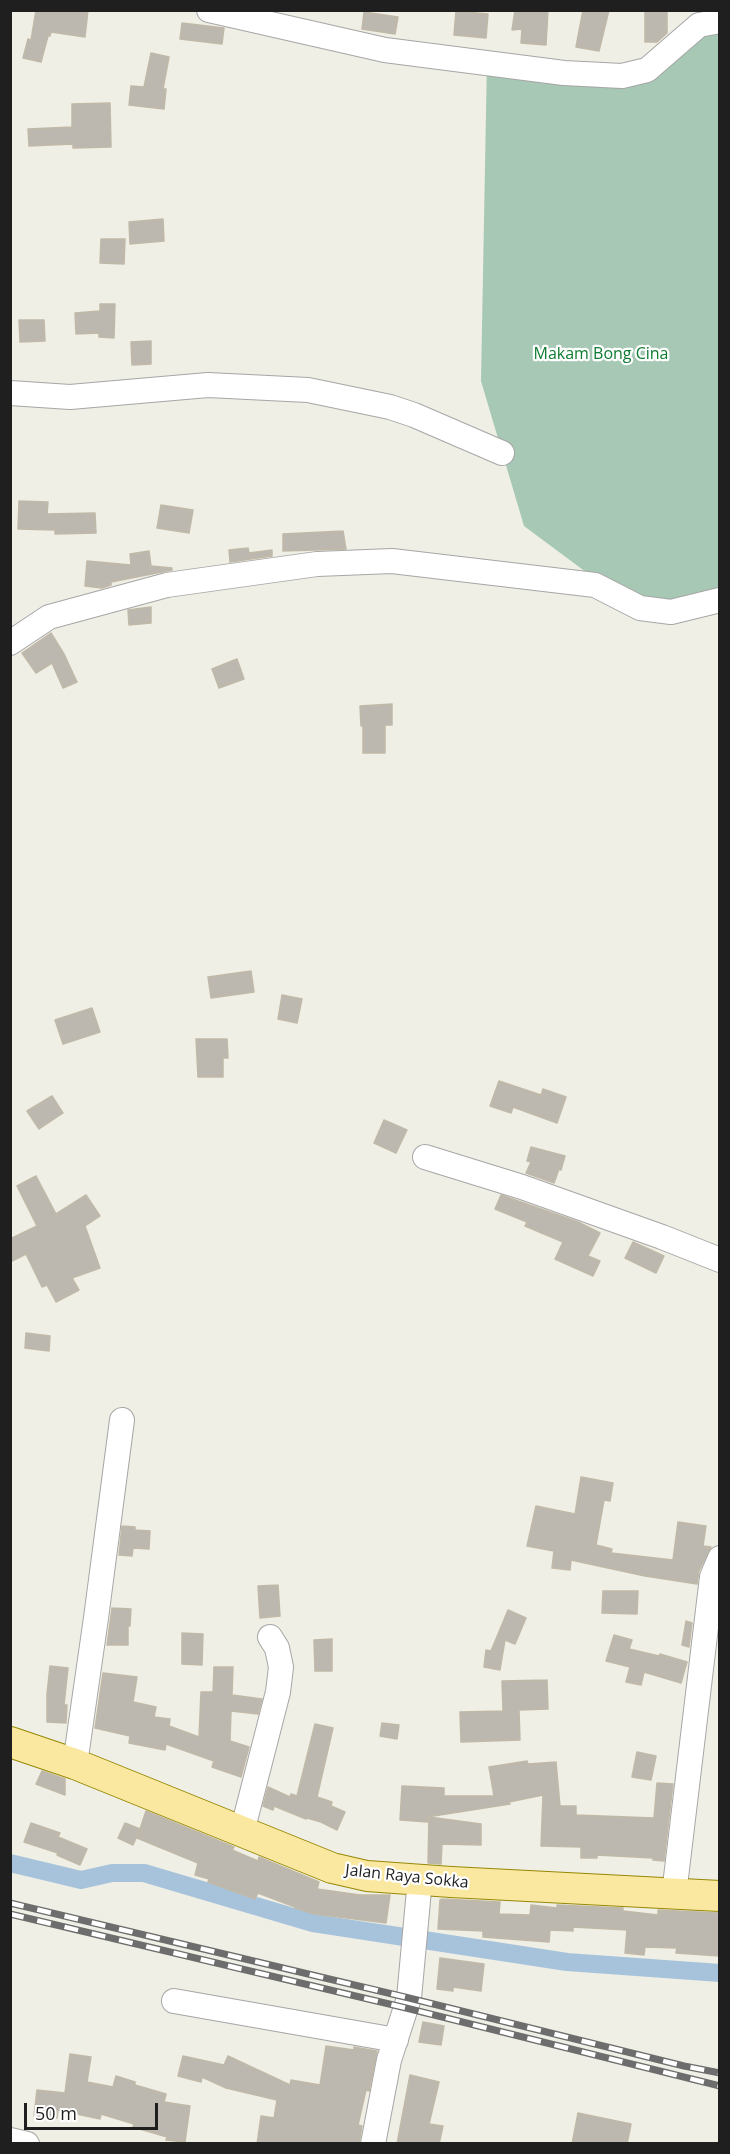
<!DOCTYPE html>
<style>
body{margin:0}
#map{position:relative;width:730px;height:2154px;overflow:hidden;background:#efefe5;font-family:"Open Sans",sans-serif}
canvas{display:block}
.frame{position:absolute;inset:0;border:12px solid #1f1f1f;pointer-events:none}
.scale{position:absolute;left:24px;top:2103px;width:134px;height:27px;box-sizing:border-box;border:3px solid #1f1f1f;border-top:0;padding-left:8px;font-size:18px;line-height:21px;white-space:nowrap;color:#1f1f1f;-webkit-text-stroke:4px #fff;paint-order:stroke}
</style>
<div id="map">
<canvas width="730" height="2154"></canvas>
<div class="frame"></div>
<div class="scale">50 m</div>
</div>
<script>
const ctx = document.querySelector('canvas').getContext('2d');
ctx.lineJoin = 'round';
function fillPath(path, color) {
  ctx.fillStyle = color;
  ctx.fill(path, 'evenodd');
}
function shape(rows) {
  const path = new Path2D();
  for (const r of rows) {
    path.moveTo(r[0], r[1]);
    for (let i = 2; i < r.length; i += 2) path.lineTo(r[i], r[i + 1]);
  }
  return path;
}
function strokePath(path, color, width, dash) {
  ctx.strokeStyle = color;
  ctx.lineWidth = width;
  ctx.lineCap = dash ? 'butt' : 'round';
  ctx.setLineDash(dash || []);
  ctx.stroke(path);
}
function label(font, color, halo, rows, align = 'center') {
  ctx.font = font + ' "Open Sans",sans-serif';
  ctx.lineWidth = 4.5;
  ctx.setLineDash([]);
  ctx.textBaseline = 'middle';
  ctx.strokeStyle = halo;
  ctx.fillStyle = color;
  for (const [text, x, y, turn = 0] of rows) {
    ctx.save();
    ctx.translate(x, y);
    ctx.rotate((+turn || 0) * Math.PI / 180);
    ctx.textAlign = isNaN(turn) ? turn : align;
    if (halo) ctx.strokeText(text, 0, 0);
    ctx.fillText(text, 0, 0);
    ctx.restore();
  }
}
fillPath(shape([
 [719,19,719,609,637,610,524,526,481,381,487,59,651,69]
]), '#a7c8b4');
strokePath(shape([
 [10,1863,81,1880,112,1873,144,1873,313,1923,567,1962,720,1973]
]), '#a7c3dc', 18);
const building = shape([
 [36,10,88,10,85,37,51,32,50,36,48,36,41,62,23,58,28,39,31,40,36,10],
 [515,10,548,10,546,45,521,43,522,29,512,30,515,10],
 [583,10,609,10,599,51,576,47,583,10],
 [456,11,488,14,486,38,454,35,456,11],
 [364,12,398,17,395,34,362,29,364,12],
 [645,12,667,12,667,33,657,42,645,42,645,12],
 [182,23,224,28,222,44,180,39,182,23],
 [151,53,169,57,163,89,166,89,164,109,129,105,131,86,144,87,151,53],
 [110,103,111,147,73,148,73,144,29,146,28,129,72,127,72,104,110,103],
 [163,219,164,241,130,244,129,222,163,219],
 [101,239,125,239,124,264,100,263,101,239],
 [100,304,115,304,114,338,99,337,99,333,76,334,75,313,100,311,100,304],
 [19,320,44,320,45,341,20,342,19,320],
 [151,341,151,364,132,365,131,342,151,341],
 [19,501,48,502,47,514,95,513,96,533,55,534,55,530,18,529,19,501],
 [161,505,193,510,189,533,157,528,161,505],
 [343,531,346,549,283,551,283,534,343,531],
 [248,548,249,553,272,550,272,556,230,562,229,550,248,548],
 [149,551,151,566,172,568,172,570,111,582,111,585,102,588,85,586,87,561,131,565,130,554,149,551],
 [151,607,151,623,129,625,128,610,151,607],
 [51,633,64,654,77,682,63,688,52,663,36,673,22,653,51,633],
 [237,659,244,679,219,688,212,669,237,659],
 [392,704,392,725,385,725,385,753,363,753,363,726,361,726,360,706,392,704],
 [251,971,254,992,211,998,208,977,251,971],
 [282,995,302,999,297,1023,278,1019,282,995],
 [92,1008,100,1032,63,1044,55,1020,92,1008],
 [196,1039,227,1039,228,1058,223,1058,223,1077,198,1077,196,1039],
 [499,1081,541,1095,543,1089,566,1097,557,1123,513,1107,511,1113,490,1106,499,1081],
 [52,1096,63,1113,39,1129,27,1111,52,1096],
 [384,1120,407,1130,396,1153,374,1143,384,1120],
 [531,1147,565,1156,561,1170,559,1169,554,1183,526,1173,531,1162,527,1161,531,1147],
 [36,1176,56,1214,86,1195,100,1216,85,1226,100,1268,72,1278,79,1290,56,1302,47,1285,42,1287,26,1254,10,1262,10,1239,37,1226,17,1186,36,1176],
 [501,1195,578,1222,600,1233,588,1256,600,1261,593,1276,555,1259,563,1242,525,1226,527,1222,495,1209,501,1195],
 [633,1242,664,1256,656,1273,625,1258,633,1242],
 [26,1333,50,1336,49,1351,25,1348,26,1333],
 [581,1477,613,1483,610,1501,604,1500,596,1545,612,1549,611,1553,673,1560,678,1522,706,1526,703,1546,711,1547,699,1571,697,1584,645,1576,571,1560,570,1570,552,1568,554,1551,527,1546,536,1506,575,1514,581,1477],
 [122,1526,135,1527,135,1530,150,1531,149,1549,133,1548,132,1556,119,1555,122,1526],
 [278,1585,280,1616,260,1618,258,1586,278,1585],
 [603,1591,638,1591,637,1614,602,1613,603,1591],
 [112,1608,131,1609,130,1626,128,1626,128,1645,107,1645,112,1608],
 [508,1610,526,1618,515,1644,505,1640,500,1670,484,1667,486,1650,491,1651,508,1610],
 [686,1621,692,1623,689,1647,682,1645,686,1621],
 [182,1633,203,1634,202,1665,182,1664,182,1633],
 [614,1635,632,1640,629,1649,659,1656,660,1654,687,1662,681,1683,644,1672,641,1685,626,1682,630,1667,606,1661,614,1635],
 [332,1639,332,1671,315,1671,314,1640,332,1639],
 [50,1666,68,1668,64,1705,67,1705,66,1723,47,1722,47,1694,50,1666],
 [214,1667,233,1667,232,1695,262,1699,258,1714,231,1711,230,1741,249,1747,241,1777,212,1767,214,1761,166,1744,165,1750,129,1743,130,1736,95,1728,103,1673,137,1677,133,1702,156,1707,154,1717,170,1719,169,1726,199,1737,201,1692,213,1692,214,1667],
 [547,1680,548,1709,519,1710,520,1740,461,1742,460,1712,503,1711,502,1681,547,1680],
 [382,1723,399,1725,397,1739,380,1736,382,1723],
 [315,1724,333,1728,317,1797,332,1802,331,1806,345,1812,337,1830,321,1822,307,1818,306,1819,274,1806,273,1810,263,1806,268,1787,290,1797,291,1794,297,1796,315,1724],
 [637,1752,656,1756,651,1780,632,1777,637,1752],
 [527,1761,528,1764,556,1762,560,1806,576,1806,576,1815,654,1818,657,1783,673,1784,664,1861,653,1860,653,1858,597,1855,597,1858,581,1858,581,1847,541,1846,543,1795,509,1802,510,1804,427,1817,428,1822,400,1820,402,1786,444,1788,444,1796,494,1796,489,1767,527,1761],
 [42,1771,65,1779,65,1795,36,1784,42,1771],
 [146,1811,234,1847,232,1850,258,1861,259,1857,319,1882,317,1889,360,1895,390,1895,386,1923,315,1914,295,1908,295,1907,258,1893,255,1899,208,1882,209,1879,195,1875,198,1863,137,1838,146,1811],
 [429,1817,481,1824,481,1845,442,1844,441,1864,428,1863,429,1817],
 [31,1823,60,1833,58,1837,87,1849,80,1865,57,1855,58,1853,24,1842,31,1823],
 [125,1823,140,1829,133,1845,118,1838,125,1823],
 [442,1899,500,1902,499,1914,530,1915,531,1905,557,1908,557,1905,623,1908,623,1911,658,1915,658,1910,720,1913,720,1956,676,1953,677,1948,645,1947,644,1955,625,1953,627,1930,573,1927,573,1931,550,1930,549,1942,483,1937,483,1931,438,1929,440,1900,442,1899],
 [440,1958,484,1964,481,1991,453,1987,453,1991,437,1989,440,1958],
 [423,2022,444,2026,441,2045,419,2042,423,2022],
 [326,2046,354,2050,354,2047,377,2051,369,2091,366,2090,358,2125,362,2126,359,2144,257,2144,261,2116,274,2118,277,2100,226,2088,202,2077,201,2082,178,2076,183,2056,224,2065,228,2056,290,2085,291,2080,320,2085,326,2046],
 [70,2054,91,2057,87,2082,113,2087,116,2076,135,2082,135,2085,166,2094,164,2102,190,2106,185,2142,166,2140,167,2137,133,2127,134,2124,101,2114,100,2119,58,2110,57,2118,34,2116,37,2090,65,2093,70,2054],
 [410,2075,439,2082,429,2124,443,2126,439,2144,397,2144,410,2075],
 [578,2113,631,2124,627,2144,572,2144,578,2113]
]);
fillPath(building, '#bcb8af');
strokePath(building, '#c1b9a8', 1.5);
const minor = shape([
 [209,10,385,50,564,73,622,76,647,70,699,25,720,21],
 [10,393,70,397,208,385,308,390,390,407,414,415,502,453],
 [10,643,49,617,167,585,317,564,392,561,595,585,640,608,671,612,720,600],
 [425,1157,522,1187,662,1237,720,1260],
 [75,1764,96,1618,122,1420],
 [242,1832,278,1692,281,1667,277,1648,270,1637],
 [674,1894,712,1577,720,1558],
 [174,2001,396,2040],
 [10,2140,27,2144],
 [373,2144,389,2060,409,1998,420,1879]
]);
const major = shape([
 [10,1742,75,1764,332,1868,367,1876,451,1882,720,1896]
]);
strokePath(minor, '#a6a6a6', 26);
strokePath(major, '#968804', 32);
strokePath(minor, '#fff', 24);
strokePath(major, '#fae8a0', 30);
const rail = shape([
 [10,1903,409,1998,684,2066,720,2073],
 [10,1914,406,2008,720,2086]
]);
strokePath(rail, '#6d6d6d', 7);
strokePath(rail, '#fff', 4.5, [14]);
label('16px', '#0e7c31', '#fff', [
 ["Makam Bong Cina",601,354]
]);
label('16px', '#1f1f1f', '#fff', [
 ["Jalan Raya Sokka",407,1877,6]
]);
</script>
